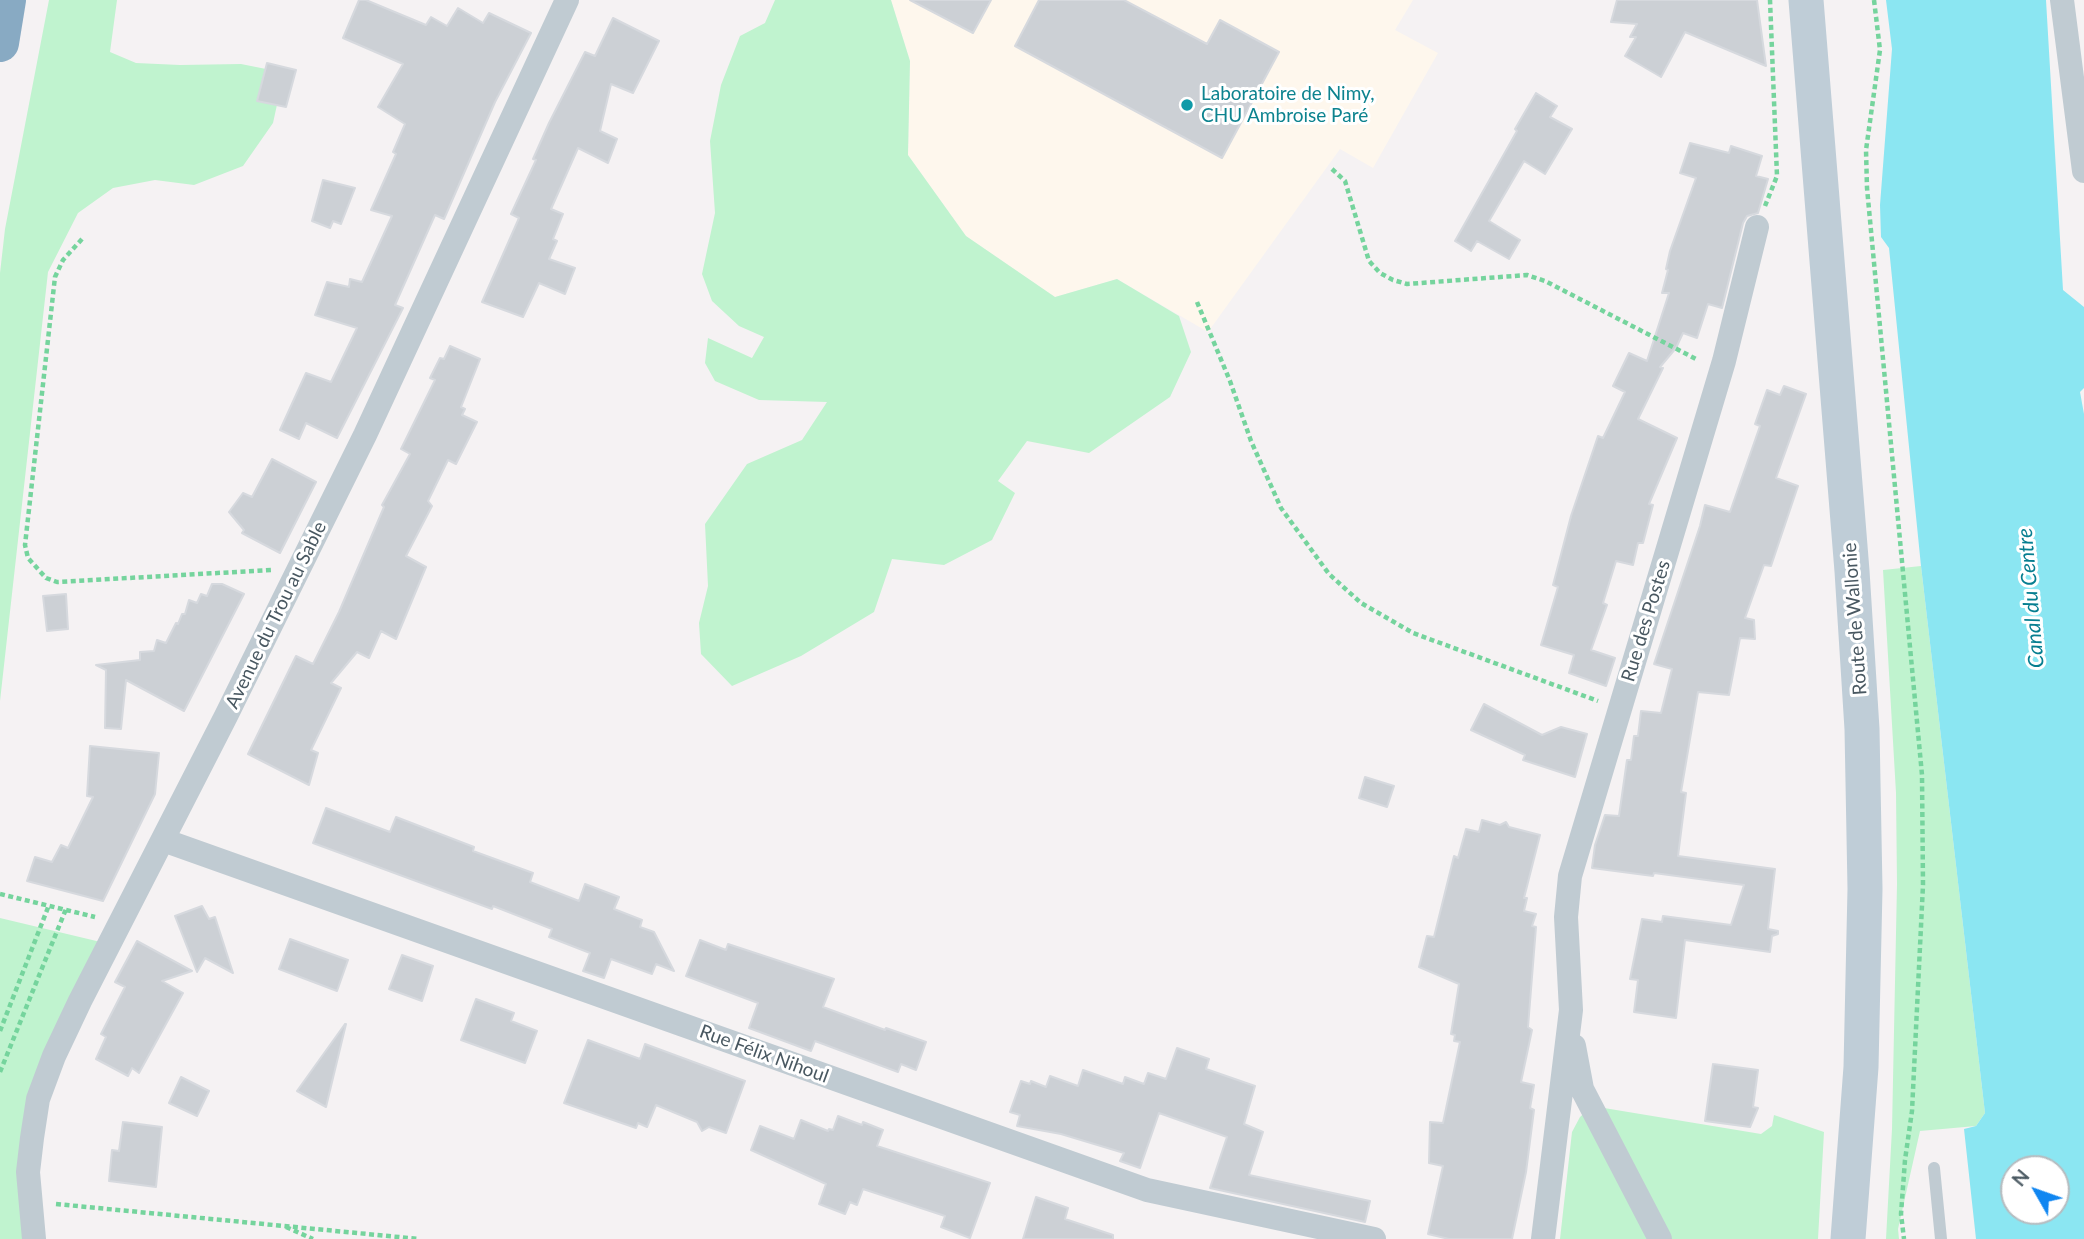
<!DOCTYPE html>
<meta charset="utf-8">
<style>
body{margin:0}
#map{position:relative;width:2084px;height:1239px;overflow:hidden;background:#f5f2f3;font-family:Lato,sans-serif}
canvas{display:block}
.north{position:absolute;left:2000px;top:1155px;width:70px;height:70px;box-sizing:border-box;background:#fff;border:2px solid #b6bcc0;border-radius:50%;rotate:310deg;font-size:19px;font-weight:700;line-height:28px;text-align:center;color:#495861}
.north::after{content:'';display:block;margin:auto;width:24px;height:32px;background:#1086f1;clip-path:polygon(50% 0,100% 100%,50% 72%,0 100%)}
</style>
<div id="map">
<canvas width="2084" height="1239"></canvas>
<div class="north">N</div>
</div>
<script>
const ctx = document.querySelector('canvas').getContext('2d');
ctx.lineJoin = 'round';
function fillPath(path, color) {
  ctx.fillStyle = color;
  ctx.fill(path, 'evenodd');
}
function shape(rows) {
  const path = new Path2D();
  for (const r of rows) {
    path.moveTo(r[0], r[1]);
    for (let i = 2; i < r.length; i += 2) path.lineTo(r[i], r[i + 1]);
  }
  return path;
}
function strokePath(path, color, width, dash) {
  ctx.strokeStyle = color;
  ctx.lineWidth = width;
  ctx.lineCap = dash ? 'butt' : 'round';
  ctx.setLineDash(dash || []);
  ctx.stroke(path);
}
function label(font, color, halo, rows, align = 'center') {
  ctx.font = font + ' Lato,sans-serif';
  ctx.lineWidth = 6;
  ctx.setLineDash([]);
  ctx.textBaseline = 'middle';
  ctx.strokeStyle = halo;
  ctx.fillStyle = color;
  for (const [text, x, y, turn = 0] of rows) {
    ctx.save();
    ctx.translate(x, y);
    ctx.rotate((+turn || 0) * Math.PI / 180);
    ctx.textAlign = isNaN(turn) ? turn : align;
    if (halo) ctx.strokeText(text, 0, 0);
    ctx.fillText(text, 0, 0);
    ctx.restore();
  }
}
fillPath(shape([
 [891,0,1413,0,1395,30,1438,53,1373,168,1340,149,1208,332,1117,279,1055,297,966,236,908,155,910,61]
]), '#fef7ed');
fillPath(shape([
 [49,0,117,0,110,52,136,63,180,65,241,64,266,69,280,91,273,123,243,166,194,185,155,180,113,188,78,213,48,272,0,701,0,273,5,229],
 [775,0,891,0,910,61,908,155,966,236,1055,297,1117,279,1179,316,1191,352,1170,397,1089,453,1027,441,998,481,1015,493,992,540,944,565,892,559,874,612,801,656,732,686,701,654,699,623,708,586,705,524,747,464,802,440,827,402,759,400,715,381,705,363,708,338,752,358,764,337,739,326,712,301,702,274,715,213,710,141,721,85,740,36,765,23],
 [1921,566,1985,1113,1976,1126,1920,1131,1898,1229,1899,1239,1886,1239,1892,1129,1897,884,1896,793,1883,570],
 [0,918,109,944,38,1099,34,1239,0,1239],
 [1592,1106,1761,1134,1772,1126,1774,1115,1824,1132,1818,1239,1560,1239,1572,1132,1580,1117]
]), '#c0f3cf');
fillPath(shape([
 [1886,0,2046,0,2063,290,2084,307,2084,388,2080,392,2084,414,2084,1239,1976,1239,1964,1129,1976,1126,1985,1113,1921,566,1889,248,1881,237,1880,205,1892,49],
 [2014,1169,2056,1169,2056,1211,2014,1211]
]), '#8be6f2');
const building = shape([
 [359,0,366,0,426,25,431,17,447,26,458,8,483,23,489,13,531,33,495,102,444,219,435,215,395,305,403,308,337,438,306,423,299,439,280,430,306,373,331,382,357,328,315,315,327,282,349,287,350,279,362,282,392,216,371,210,396,154,393,152,405,124,378,107,403,64,343,38,359,0],
 [910,0,991,0,973,33,910,0],
 [1039,0,1124,0,1207,44,1220,20,1279,52,1222,158,1015,46,1039,0],
 [1617,0,1757,0,1766,66,1685,32,1661,77,1625,56,1636,37,1630,37,1637,24,1611,22,1617,0],
 [613,18,659,41,633,93,611,84,600,131,617,139,608,163,578,148,551,209,563,214,553,239,557,241,549,259,575,268,565,294,539,283,523,317,482,302,519,218,511,214,536,160,533,159,549,123,585,52,595,56,613,18],
 [267,63,296,70,286,107,257,101,267,63],
 [1536,93,1557,106,1550,117,1572,129,1545,174,1524,161,1489,221,1520,240,1509,259,1477,241,1471,251,1455,241,1517,131,1515,129,1536,93],
 [1690,143,1729,153,1731,146,1762,156,1756,176,1768,179,1758,213,1747,216,1743,223,1722,308,1708,304,1697,338,1683,333,1676,348,1660,367,1663,368,1638,419,1677,438,1649,504,1653,505,1643,543,1638,543,1633,565,1616,561,1603,603,1607,605,1591,650,1615,658,1606,686,1569,673,1574,655,1541,645,1558,587,1553,585,1571,516,1598,436,1603,438,1625,392,1613,386,1629,353,1647,361,1669,293,1662,293,1668,270,1666,269,1670,251,1696,178,1680,173,1690,143],
 [323,180,355,188,341,224,333,221,330,228,312,221,323,180],
 [450,346,480,359,461,407,465,409,462,415,477,422,456,464,448,460,428,501,432,506,406,556,426,567,396,639,381,631,369,658,357,652,331,683,341,688,311,750,318,753,309,785,248,754,296,656,313,664,339,612,384,507,382,505,410,454,401,449,435,380,430,378,440,358,444,359,450,346],
 [1784,386,1806,394,1776,478,1798,486,1771,566,1764,565,1745,618,1754,620,1755,639,1740,638,1729,695,1698,692,1681,792,1686,793,1678,856,1775,869,1768,929,1778,931,1778,934,1772,936,1770,952,1685,940,1676,1018,1634,1012,1638,980,1630,979,1642,919,1662,922,1663,916,1731,925,1744,885,1654,873,1653,876,1592,868,1595,845,1605,815,1619,816,1627,760,1631,760,1634,736,1638,736,1641,711,1661,713,1672,669,1654,664,1700,526,1705,505,1730,512,1760,426,1755,424,1767,390,1780,395,1784,386],
 [272,459,316,482,280,553,242,533,244,530,229,512,243,493,252,497,272,459],
 [212,584,222,584,244,594,184,711,126,680,121,729,105,728,106,670,96,665,140,660,140,652,154,651,157,640,166,643,176,623,178,624,182,614,185,614,189,600,197,603,201,594,207,596,212,584],
 [66,594,68,629,47,631,43,596,66,594],
 [1484,704,1542,735,1561,727,1587,734,1575,777,1523,760,1525,755,1471,730,1484,704],
 [90,746,159,753,155,794,103,901,27,881,35,857,52,862,61,845,68,848,93,797,87,796,90,746],
 [1365,777,1394,786,1387,807,1359,798,1365,777],
 [326,808,390,832,396,817,474,847,473,851,533,873,530,882,579,901,585,884,619,897,614,909,642,920,640,927,654,932,674,971,656,964,652,974,611,959,604,978,583,971,590,953,549,937,552,929,493,906,492,909,313,843,326,808],
 [1482,820,1500,825,1506,822,1509,827,1540,835,1524,898,1527,898,1524,911,1536,914,1532,926,1536,927,1528,1027,1532,1030,1521,1082,1534,1085,1530,1108,1534,1110,1526,1172,1512,1239,1449,1239,1428,1234,1443,1166,1429,1163,1430,1122,1443,1123,1460,1042,1454,1041,1455,1035,1451,1034,1459,984,1419,967,1427,936,1434,937,1454,856,1458,858,1466,829,1479,832,1482,820],
 [202,906,209,919,215,917,233,973,205,958,197,972,175,916,202,906],
 [290,939,348,960,337,991,279,969,290,939],
 [700,940,726,950,728,944,834,979,823,1007,885,1030,886,1028,926,1042,916,1070,901,1064,898,1072,815,1041,811,1051,749,1028,758,1003,686,976,700,940],
 [137,941,192,971,162,981,183,993,139,1073,132,1068,128,1076,96,1059,106,1037,101,1034,125,987,115,982,137,941],
 [402,955,433,966,422,1001,389,989,402,955],
 [476,999,514,1013,511,1021,537,1031,525,1063,461,1040,476,999],
 [345,1024,346,1024,326,1107,297,1091,345,1024],
 [588,1040,640,1059,645,1044,745,1081,726,1133,709,1127,702,1131,697,1122,656,1105,647,1127,638,1123,636,1128,564,1103,588,1040],
 [1177,1048,1209,1059,1206,1069,1255,1086,1244,1124,1263,1132,1249,1175,1370,1201,1365,1222,1210,1188,1227,1137,1159,1113,1140,1168,1120,1161,1124,1153,1061,1134,1017,1126,1020,1115,1010,1112,1021,1081,1030,1084,1031,1081,1046,1087,1050,1076,1078,1086,1083,1070,1123,1084,1125,1077,1144,1084,1148,1073,1166,1079,1177,1048],
 [1713,1064,1758,1070,1753,1107,1758,1108,1750,1127,1705,1121,1713,1064],
 [181,1077,209,1091,197,1116,169,1103,181,1077],
 [838,1116,862,1125,863,1122,883,1130,877,1146,990,1183,970,1238,941,1227,945,1216,863,1189,857,1205,850,1202,845,1214,819,1204,826,1184,751,1150,760,1126,794,1139,801,1120,828,1131,829,1129,833,1130,838,1116],
 [123,1122,162,1127,156,1187,109,1181,112,1150,119,1151,123,1122],
 [1036,1197,1068,1208,1065,1219,1113,1235,1113,1239,1023,1239,1036,1197]
]);
fillPath(building, '#ccd0d5');
strokePath(building, '#d6d9de', 2);
strokePath(shape([
 [1874,0,1880,50,1866,150,1867,188,1922,775,1923,885,1912,1111,1905,1160,1901,1214,1904,1239],
 [1332,169,1345,181,1369,261,1380,273,1393,280,1407,284,1527,275,1545,281,1698,360],
 [1765,206,1777,176,1770,0],
 [82,239,63,260,55,277,25,545,28,558,46,578,57,582,271,570],
 [1197,302,1230,381,1251,441,1281,508,1329,574,1361,603,1413,633,1598,701],
 [0,894,95,917],
 [0,1031,49,905],
 [0,1072,66,909],
 [56,1204,419,1239],
 [286,1227,313,1239]
]), '#75d49d', 4.5, [5, 3.5]);
strokePath(shape([
 [1934,1168,1941,1239]
]), '#c0cbd2', 12);
strokePath(shape([
 [2062,0,2084,171],
 [163,840,1147,1190,1374,1239],
 [1574,1046,1582,1089,1660,1239],
 [34,1239,28,1172,32,1138,38,1099,54,1056,80,1001,226,716,365,435,567,0],
 [1543,1239,1571,1010,1566,917,1570,876,1724,361,1757,227]
]), '#c0cbd2', 24);
strokePath(shape([
 [1806,0,1852,571,1862,729,1865,889,1861,1067,1848,1239]
]), '#bfcdd7', 35);
strokePath(shape([
 [0,43,7,0]
]), '#88aac3', 38);
for (const [x, y, r, color] of [
 [1187,105,7,"#0f9aa8"]
]) {
  const dot = new Path2D();
  dot.arc(x, y, r, 0, 2 * Math.PI);
  ctx.fillStyle = color;
  ctx.fill(dot);
  strokePath(dot, '#fff', 2.5);
}
label('19px', '#0d838f', '#fff', [
 ["Laboratoire de Nimy,",1201,94],
 ["CHU Ambroise Paré",1201,116]
], 'left');
label('19px', '#495861', '#fff', [
 ["Avenue du Trou au Sable",276,615,-64],
 ["Route de Wallonie",1855,619,-94],
 ["Rue des Postes",1646,621,-73],
 ["Rue Félix Nihoul",764,1054,20]
]);
label('italic 21px', '#067e90', '#fff', [
 ["Canal du Centre",2031,598,-95]
]);
</script>
